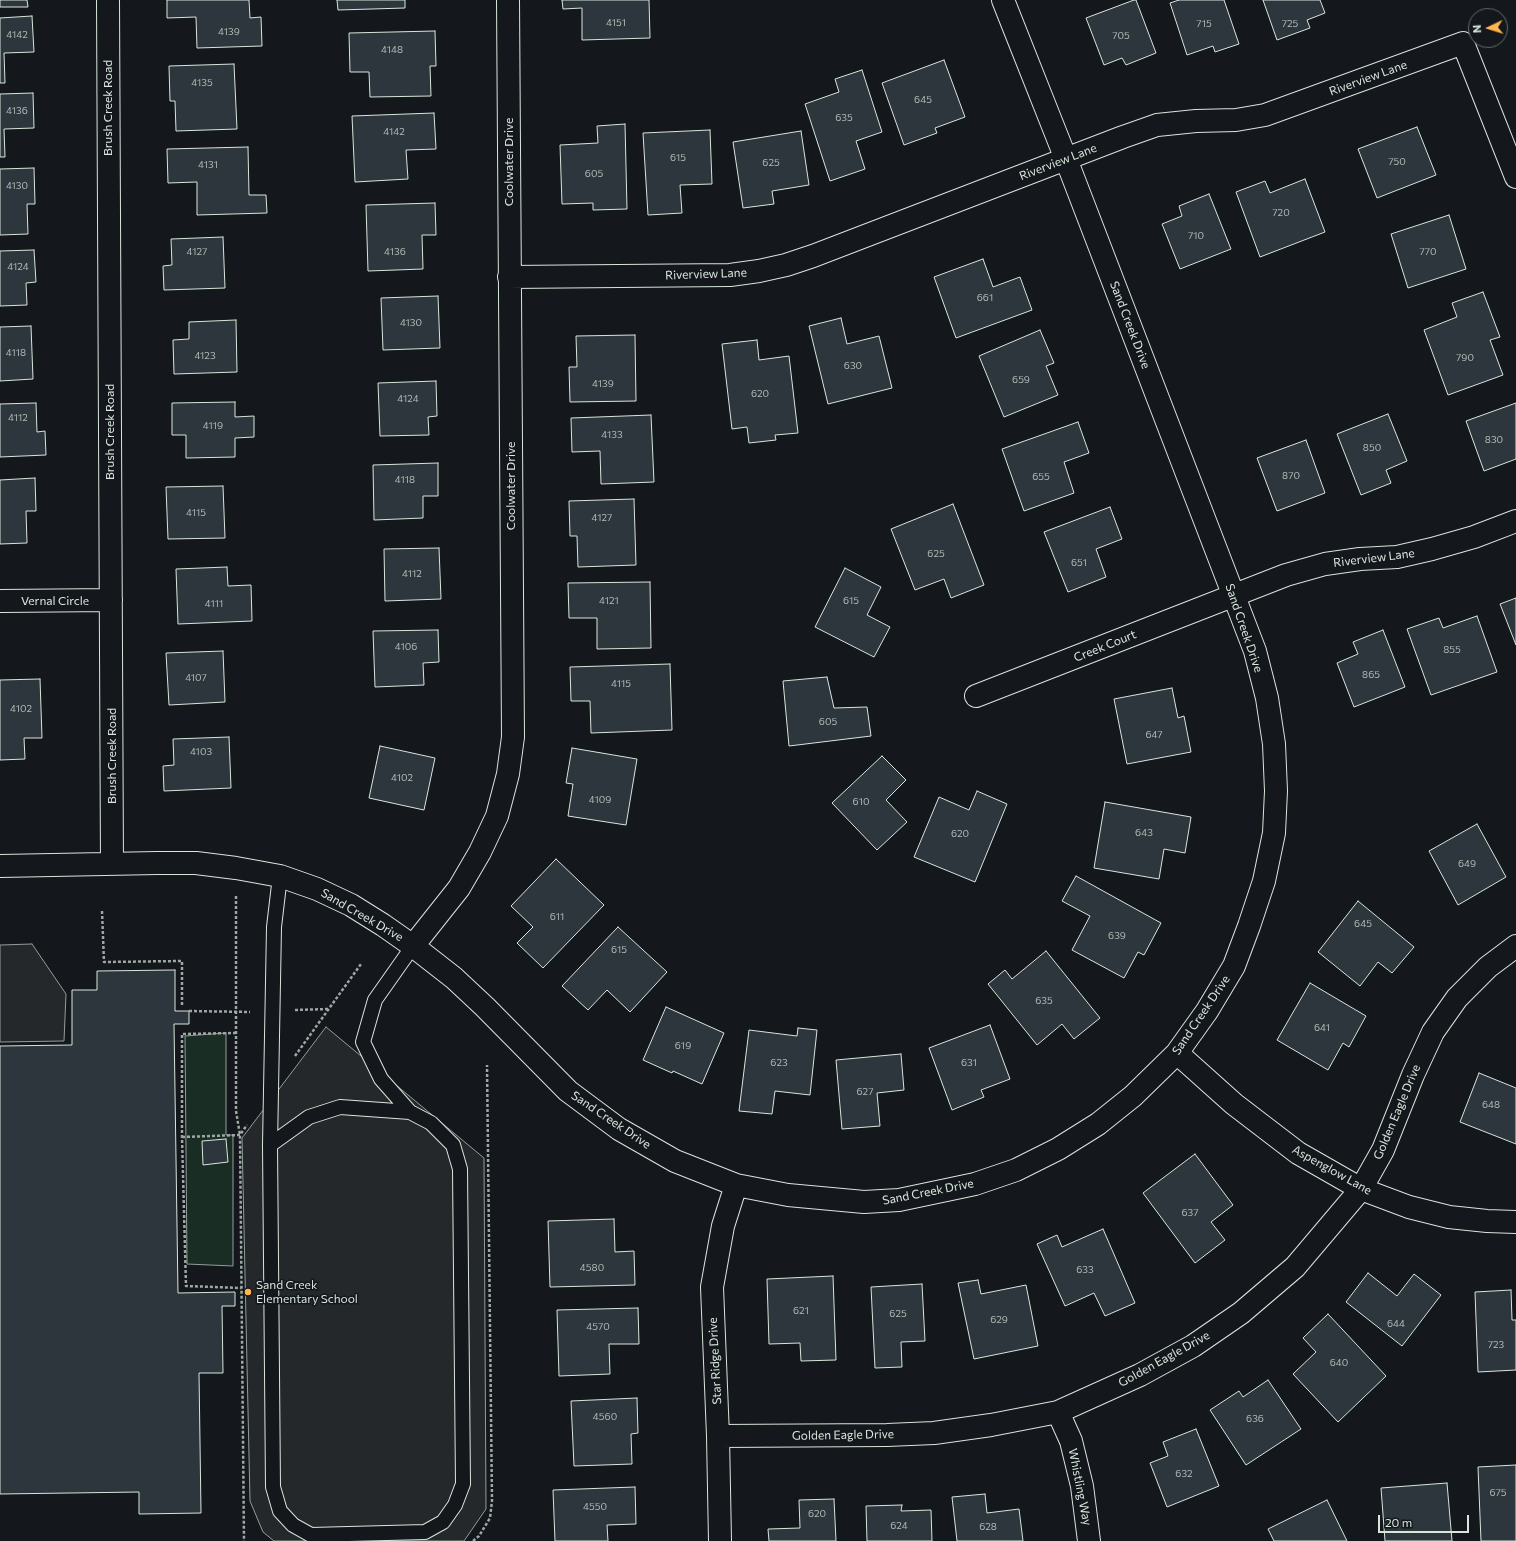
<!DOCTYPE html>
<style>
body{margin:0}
#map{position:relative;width:1516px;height:1541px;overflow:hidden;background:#14181c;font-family:Commissioner,sans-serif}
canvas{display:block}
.north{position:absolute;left:1468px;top:8px;width:40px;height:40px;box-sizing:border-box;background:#14181c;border:1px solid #626a69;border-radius:50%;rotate:266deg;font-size:11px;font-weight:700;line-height:16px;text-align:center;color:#d8e6dc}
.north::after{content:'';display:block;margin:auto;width:14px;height:18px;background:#ffb74d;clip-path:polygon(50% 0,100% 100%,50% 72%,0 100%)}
.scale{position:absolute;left:1378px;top:1515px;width:91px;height:18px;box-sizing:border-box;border:2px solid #d8e6dc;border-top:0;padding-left:5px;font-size:12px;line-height:14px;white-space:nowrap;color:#d8e6dc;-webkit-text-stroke:3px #14181c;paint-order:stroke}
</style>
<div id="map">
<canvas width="1516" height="1541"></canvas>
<div class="north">N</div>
<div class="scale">20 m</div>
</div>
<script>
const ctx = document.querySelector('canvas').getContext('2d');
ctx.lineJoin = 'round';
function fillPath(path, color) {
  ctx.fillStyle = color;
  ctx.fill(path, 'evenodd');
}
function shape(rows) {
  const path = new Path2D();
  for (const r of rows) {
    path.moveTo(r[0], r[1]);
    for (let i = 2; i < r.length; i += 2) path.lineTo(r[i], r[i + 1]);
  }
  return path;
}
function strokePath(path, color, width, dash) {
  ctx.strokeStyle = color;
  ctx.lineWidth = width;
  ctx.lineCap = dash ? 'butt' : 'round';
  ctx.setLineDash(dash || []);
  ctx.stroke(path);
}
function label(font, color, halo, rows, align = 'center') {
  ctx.font = font + ' Commissioner,sans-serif';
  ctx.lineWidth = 3;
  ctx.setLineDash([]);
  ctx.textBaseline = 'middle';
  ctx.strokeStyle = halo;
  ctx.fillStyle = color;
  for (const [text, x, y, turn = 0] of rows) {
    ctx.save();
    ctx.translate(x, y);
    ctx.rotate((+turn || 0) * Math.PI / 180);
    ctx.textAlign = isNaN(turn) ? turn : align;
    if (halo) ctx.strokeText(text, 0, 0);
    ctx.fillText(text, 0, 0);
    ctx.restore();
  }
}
const green = shape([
 [226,1033,226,1135,233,1135,233,1266,187,1264,185,1036,226,1033]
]);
fillPath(green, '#1a2d24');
strokePath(green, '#939e99', 1);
const parking = shape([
 [32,944,66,994,64,1041,0,1042,0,945,32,944],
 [326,1027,484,1158,486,1509,464,1541,274,1541,263,1532,250,1501,242,1138,326,1027]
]);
fillPath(parking, '#24282b');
strokePath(parking, '#939e99', 1);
const building = shape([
 [0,0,27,0,28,7,0,7,0,0],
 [167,0,249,0,250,18,261,17,262,46,197,48,196,17,167,18,167,0],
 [337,0,405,0,405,8,338,10,337,0],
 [562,0,649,0,650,38,582,40,582,8,563,9,562,0],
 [1134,0,1136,0,1156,53,1126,65,1122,58,1104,65,1086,18,1134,0],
 [1179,0,1224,0,1239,44,1215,52,1213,46,1187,55,1170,3,1179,0],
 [1263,0,1320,0,1325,13,1307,20,1310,28,1277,40,1263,0],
 [32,16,34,52,4,53,5,83,0,83,0,18,32,16],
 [435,31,436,66,430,66,431,96,370,97,369,72,350,72,349,33,435,31],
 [944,60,965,117,935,128,937,133,904,145,882,83,944,60],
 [234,64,237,129,176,131,175,101,170,101,169,66,234,64],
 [862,70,882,132,856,141,865,169,830,181,805,104,839,92,835,79,862,70],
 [33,93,34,128,4,129,5,157,0,157,0,94,33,93],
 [434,113,436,149,406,150,408,179,355,182,352,116,434,113],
 [625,124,627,209,593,210,593,203,562,204,560,145,598,143,597,126,625,124],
 [1417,127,1436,175,1377,198,1358,149,1417,127],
 [710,130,712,184,680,185,682,213,648,215,643,133,710,130],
 [801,131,809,185,772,191,774,204,743,208,733,142,801,131],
 [248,147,249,195,266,195,267,213,197,215,197,182,168,183,167,149,248,147],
 [34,168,35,204,27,204,28,234,0,235,0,169,34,168],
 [1305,179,1325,232,1260,257,1236,192,1265,181,1270,193,1305,179],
 [1209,194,1231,249,1180,269,1162,224,1182,216,1179,206,1209,194],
 [435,203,436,235,422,235,423,269,368,271,366,205,435,203],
 [1449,215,1466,269,1408,288,1391,234,1449,215],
 [223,237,225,288,164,290,163,266,172,265,171,239,223,237],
 [34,250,36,282,26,283,27,305,0,306,0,251,34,250],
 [983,259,993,287,1020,277,1032,310,956,338,934,277,983,259],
 [1483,292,1500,337,1490,340,1503,375,1448,395,1424,330,1457,317,1452,303,1483,292],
 [438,296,440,348,383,350,381,298,438,296],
 [841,318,847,344,879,336,892,388,828,404,809,326,841,318],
 [236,320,237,372,174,374,173,340,189,339,189,322,236,320],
 [31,326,33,379,0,381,0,327,31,326],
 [1040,330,1054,363,1046,366,1058,395,1004,417,979,356,1040,330],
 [635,335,636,401,570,402,569,367,577,367,576,336,635,335],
 [757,340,759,360,789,356,798,433,775,435,776,440,749,443,747,427,732,429,722,344,757,340],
 [436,381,437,416,428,417,429,435,380,436,378,383,436,381],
 [235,402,235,417,254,416,254,437,235,438,235,457,186,458,186,435,172,435,172,403,235,402],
 [36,403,37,432,45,431,46,455,0,457,0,404,36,403],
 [1516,403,1516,459,1484,471,1466,421,1516,403],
 [1388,414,1407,461,1386,470,1391,483,1361,495,1337,434,1388,414],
 [651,415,654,482,601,484,600,451,572,452,571,418,651,415],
 [1078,422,1089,453,1064,462,1074,493,1024,511,1002,449,1078,422],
 [1306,440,1325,493,1277,511,1257,458,1306,440],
 [438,463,438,496,423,496,423,518,374,520,373,465,438,463],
 [35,478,36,511,26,511,27,543,0,544,0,480,35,478],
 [223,486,225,538,168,539,166,487,223,486],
 [634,499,636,565,578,567,577,536,570,536,569,501,634,499],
 [953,504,984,585,951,598,944,579,915,590,891,529,953,504],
 [1110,507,1122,539,1096,549,1106,577,1068,592,1044,532,1110,507],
 [439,548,441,599,385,601,384,549,439,548],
 [227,567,228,586,251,585,252,621,178,624,176,569,227,567],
 [845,568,881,587,867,615,890,627,874,657,815,627,845,568],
 [650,582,651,648,597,649,597,618,569,618,568,583,650,582],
 [1516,598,1516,645,1500,604,1516,598],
 [1477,616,1497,672,1431,695,1407,629,1439,618,1443,628,1477,616],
 [438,630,439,662,423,663,424,685,375,687,373,631,438,630],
 [1383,630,1405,687,1354,707,1337,663,1358,654,1353,642,1383,630],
 [223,651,225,702,169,705,166,653,223,651],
 [670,664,672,730,591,733,590,701,571,701,570,667,670,664],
 [827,677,834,708,867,707,871,736,789,746,783,681,827,677],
 [40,679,42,738,24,738,25,759,0,760,0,680,40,679],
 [1172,688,1178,718,1184,716,1191,752,1127,764,1114,699,1172,688],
 [229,737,231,788,164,791,163,766,174,765,173,739,229,737],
 [380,746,435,758,424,810,369,798,380,746],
 [572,748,637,759,626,825,568,816,573,784,566,783,572,748],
 [882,756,906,780,886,800,907,822,877,850,832,803,882,756],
 [977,791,1007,804,975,882,914,857,939,797,969,810,977,791],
 [1105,802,1191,817,1185,853,1164,849,1159,879,1094,868,1105,802],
 [1477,824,1506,877,1458,905,1429,851,1477,824],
 [556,859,604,905,543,968,517,943,533,927,511,906,556,859],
 [1076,876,1161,923,1144,955,1138,952,1124,978,1072,950,1090,916,1062,901,1076,876],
 [1358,901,1414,947,1392,973,1378,962,1360,986,1318,952,1358,901],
 [618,927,667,972,630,1012,607,990,588,1010,562,986,618,927],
 [1046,951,1100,1018,1074,1039,1062,1024,1037,1045,988,984,1005,970,1012,979,1046,951],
 [175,970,175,1011,189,1011,189,1024,174,1024,178,1293,235,1292,235,1306,222,1306,223,1373,199,1373,201,1513,139,1514,139,1492,0,1494,0,1046,72,1045,72,990,97,990,97,971,175,970],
 [1310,983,1366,1016,1349,1047,1343,1043,1328,1070,1277,1040,1310,983],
 [666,1007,724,1033,702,1084,673,1071,672,1073,643,1060,666,1007],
 [990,1025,1010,1079,981,1090,984,1097,952,1110,929,1048,990,1025],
 [798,1028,817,1030,810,1095,775,1091,772,1114,739,1111,749,1030,797,1036,798,1028],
 [901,1054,904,1090,877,1093,880,1126,842,1129,836,1060,901,1054],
 [1479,1073,1516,1088,1516,1144,1460,1122,1479,1073],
 [226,1139,228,1162,203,1165,202,1141,226,1139],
 [1195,1154,1233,1205,1211,1222,1225,1240,1195,1263,1143,1193,1195,1154],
 [614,1219,615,1252,634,1251,635,1285,550,1287,548,1221,614,1219],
 [1103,1229,1135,1303,1105,1316,1094,1293,1065,1306,1037,1244,1057,1235,1062,1247,1103,1229],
 [1368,1273,1397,1296,1414,1274,1441,1295,1402,1346,1346,1302,1368,1273],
 [833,1276,836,1360,801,1361,800,1343,769,1344,767,1279,833,1276],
 [978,1280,981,1294,1026,1285,1038,1346,974,1359,958,1283,978,1280],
 [922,1284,925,1341,901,1342,902,1367,875,1368,871,1287,922,1284],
 [1511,1290,1512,1320,1516,1320,1516,1370,1478,1372,1475,1292,1511,1290],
 [638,1308,639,1344,609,1344,610,1374,559,1376,557,1310,638,1308],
 [1328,1314,1386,1376,1338,1422,1293,1374,1316,1352,1303,1338,1328,1314],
 [1268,1380,1301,1429,1246,1465,1210,1410,1239,1391,1243,1397,1268,1380],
 [637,1398,638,1433,631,1434,632,1464,574,1466,571,1401,637,1398],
 [1196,1429,1219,1486,1167,1507,1150,1463,1168,1456,1163,1442,1196,1429],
 [1516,1465,1516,1541,1481,1541,1478,1467,1516,1465],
 [1447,1483,1452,1541,1385,1541,1381,1488,1447,1483],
 [635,1487,636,1524,607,1525,608,1541,555,1541,553,1490,635,1487],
 [985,1494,987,1513,1019,1509,1023,1541,957,1541,952,1497,985,1494],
 [834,1499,836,1541,769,1541,768,1529,800,1528,799,1500,834,1499],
 [1327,1500,1347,1541,1274,1541,1268,1529,1327,1500],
 [902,1505,901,1511,931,1510,932,1541,867,1541,866,1506,902,1505]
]);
fillPath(building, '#2c363c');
strokePath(building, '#d8e6dc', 1);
const service = shape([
 [410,1112,340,1107,309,1117,270,1145,273,1487,280,1511,293,1525,311,1535,425,1532,443,1522,455,1505,463,1484,460,1169,453,1145,431,1123,410,1112,381,1079,363,1042,375,1000,413,946],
 [270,1145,274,927,280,876]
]);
const minor = shape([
 [108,0,112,864],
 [509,277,730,275,759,271,786,265,813,256,1123,137,1157,125,1196,121,1236,120,1265,115,1463,43,1516,177],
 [0,601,111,600],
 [976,696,1286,575,1325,564,1360,559,1397,557,1432,549,1474,537,1516,521],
 [0,866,157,863,196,863,236,868,280,876,317,889,351,905,383,925,413,946,454,978,485,1007,568,1091,619,1129,675,1161,736,1185,788,1195,864,1202,899,1200,975,1184,1016,1170,1058,1149,1098,1124,1133,1096,1177,1053,1207,1011,1234,966,1249,926,1264,881,1274,833,1276,791,1274,744,1267,698,1255,651,1066,159,1003,0],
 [413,946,459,888,480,852,497,816,508,774,513,737,508,0],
 [1177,1053,1234,1104,1298,1153,1361,1189,1409,1207,1449,1217,1487,1221,1516,1222],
 [1058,1412,1071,1441,1082,1486,1089,1541],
 [718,1436,887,1435,934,1433,991,1425,1058,1412,1140,1375,1193,1346,1241,1313,1295,1267,1361,1189,1383,1150,1413,1075,1433,1032,1457,998,1488,967,1516,946],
 [720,1541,718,1436,712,1287,723,1226,736,1185]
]);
strokePath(service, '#d8e6dc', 16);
strokePath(minor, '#d8e6dc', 24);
strokePath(shape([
 [236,896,236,1111,240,1135,244,1541],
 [102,911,104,962,182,961,182,1006],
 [295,1010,328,1009],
 [189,1011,250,1012],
 [236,1033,182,1034,182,1137,186,1286,241,1288],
 [295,1056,361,964],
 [182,1137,240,1135,247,1125],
 [473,1541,479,1536,490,1518,492,1501,487,1065]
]), '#9da8a2', 2.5, [3, 2]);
strokePath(service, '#14181c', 14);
strokePath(minor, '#14181c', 22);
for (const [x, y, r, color] of [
 [248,1292,4,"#ffb74d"]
]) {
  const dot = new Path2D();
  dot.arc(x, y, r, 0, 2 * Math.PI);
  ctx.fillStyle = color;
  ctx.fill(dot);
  strokePath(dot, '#14181c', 1.5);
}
label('10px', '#adbab4', null, [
 ["4151",616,23],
 ["715",1204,24],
 ["725",1290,24],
 ["4139",229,32],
 ["4142",17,35],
 ["705",1121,36],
 ["4148",392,50],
 ["4135",202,83],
 ["645",923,100],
 ["4136",17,111],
 ["635",844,118],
 ["4142",394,132],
 ["615",678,158],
 ["750",1397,162],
 ["625",771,163],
 ["4131",208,165],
 ["605",594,174],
 ["4130",17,186],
 ["720",1281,213],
 ["710",1196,236],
 ["4127",197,252],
 ["4136",395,252],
 ["770",1428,252],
 ["4124",18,267],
 ["661",985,298],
 ["4130",411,323],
 ["4118",16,353],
 ["4123",205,356],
 ["790",1465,358],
 ["630",853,366],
 ["659",1021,380],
 ["4139",603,384],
 ["620",760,394],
 ["4124",408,399],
 ["4112",18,418],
 ["4119",213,426],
 ["4133",612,435],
 ["830",1494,440],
 ["850",1372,448],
 ["870",1291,476],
 ["655",1041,477],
 ["4118",405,480],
 ["4115",196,513],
 ["4127",602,518],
 ["625",936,554],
 ["651",1079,563],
 ["4112",412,574],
 ["4121",609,601],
 ["615",851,601],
 ["4111",214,604],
 ["4106",406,647],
 ["855",1452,650],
 ["865",1371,675],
 ["4107",196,678],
 ["4115",621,684],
 ["4102",21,709],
 ["605",828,722],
 ["647",1154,735],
 ["4103",201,752],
 ["4102",402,778],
 ["4109",600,800],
 ["610",861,802],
 ["643",1144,833],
 ["620",960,834],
 ["649",1467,864],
 ["611",557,917],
 ["645",1363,924],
 ["639",1117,936],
 ["615",619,950],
 ["635",1044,1001],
 ["641",1322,1028],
 ["619",683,1046],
 ["623",779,1063],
 ["631",969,1063],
 ["627",865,1092],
 ["648",1491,1105],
 ["637",1190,1213],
 ["4580",592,1268],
 ["633",1085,1270],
 ["621",801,1311],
 ["625",898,1314],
 ["629",999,1320],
 ["644",1396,1324],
 ["4570",598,1327],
 ["723",1496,1345],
 ["640",1339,1363],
 ["4560",605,1417],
 ["636",1255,1419],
 ["632",1184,1474],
 ["675",1498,1493],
 ["4550",595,1507],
 ["620",817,1514],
 ["624",899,1526],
 ["628",988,1527]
]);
label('12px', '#d8e6dc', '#14181c', [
 ["Riverview Lane",1368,78,-20],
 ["Brush Creek Road",108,108,-90],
 ["Coolwater Drive",509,162,-90],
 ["Riverview Lane",1058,162,-21],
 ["Riverview Lane",706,274,-2],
 ["Sand Creek Drive",1130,325,69],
 ["Brush Creek Road",110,432,-90],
 ["Coolwater Drive",511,486,-90],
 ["Riverview Lane",1374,558,-7],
 ["Vernal Circle",55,601],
 ["Sand Creek Drive",1244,628,71],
 ["Creek Court",1105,646,-22],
 ["Brush Creek Road",112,756,-90],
 ["Sand Creek Drive",362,915,30],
 ["Sand Creek Drive",1201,1015,-56],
 ["Golden Eagle Drive",1397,1112,-67],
 ["Sand Creek Drive",611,1120,34],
 ["Aspenglow Lane",1332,1170,29],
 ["Sand Creek Drive",928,1192,-11],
 ["Golden Eagle Drive",1164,1359,-29],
 ["Star Ridge Drive",715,1361,-93],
 ["Golden Eagle Drive",843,1435,-1],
 ["Whistling Way",1080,1487,79]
]);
label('12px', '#d8e6dc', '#14181c', [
 ["Sand Creek",256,1285],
 ["Elementary School",256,1299]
], 'left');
</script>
